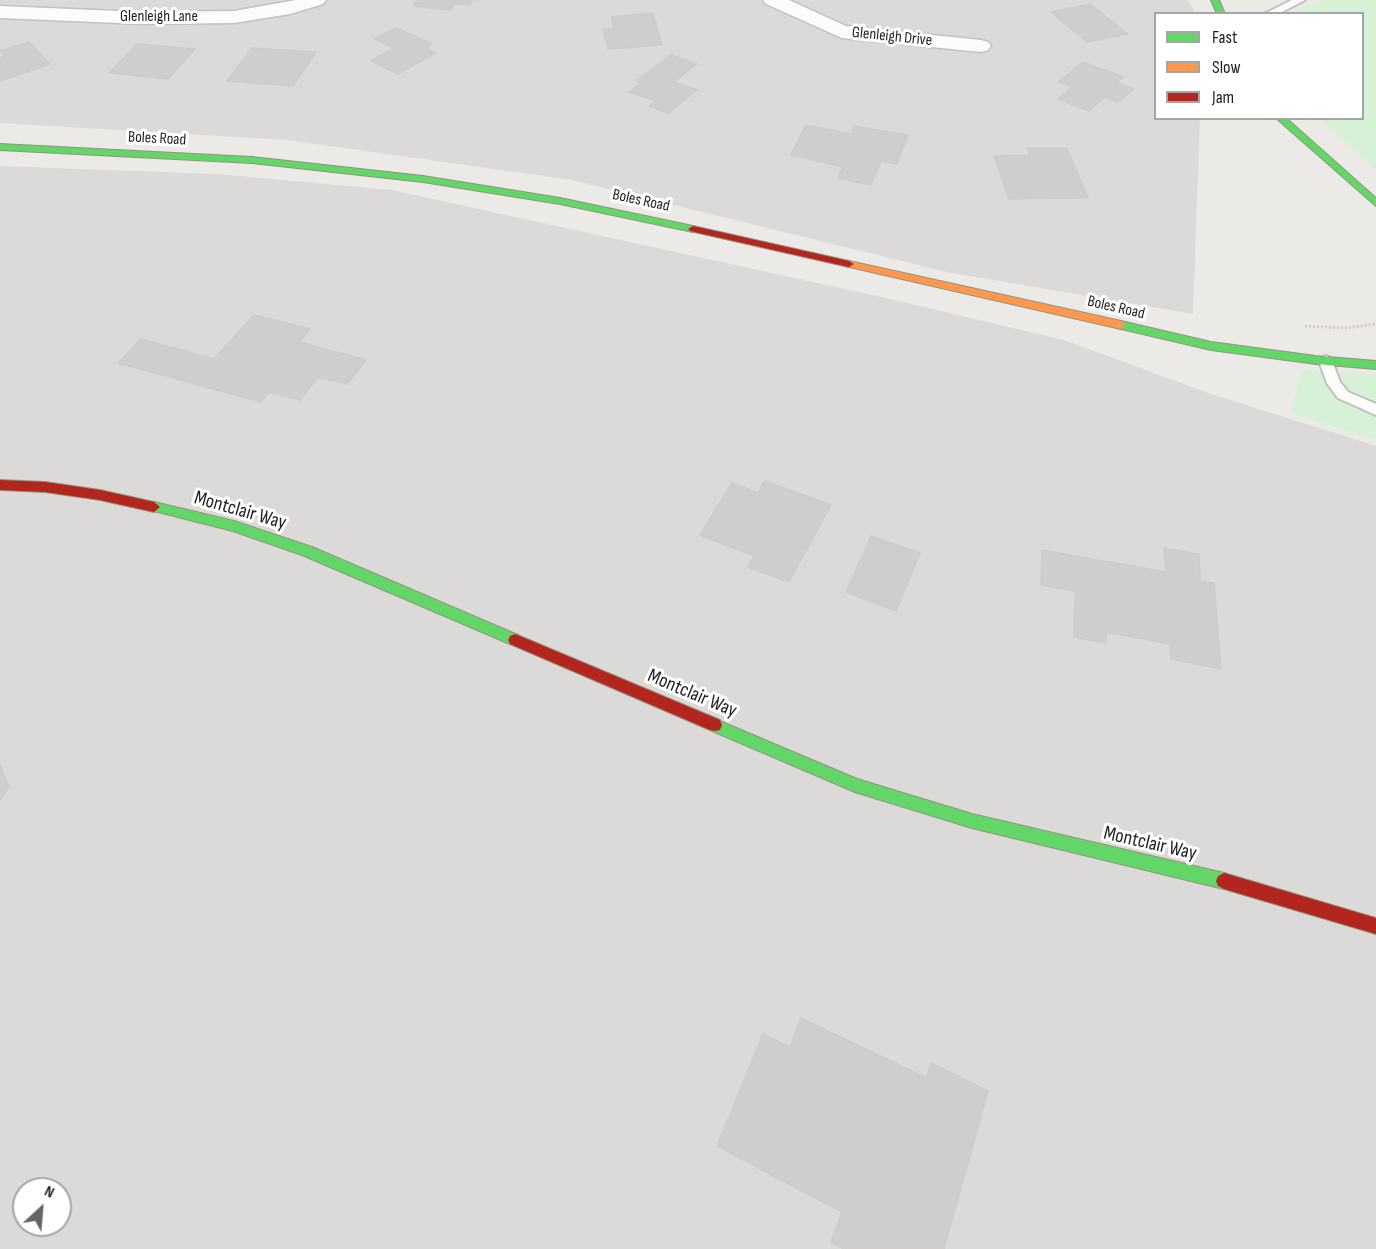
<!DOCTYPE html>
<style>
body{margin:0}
#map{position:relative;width:1376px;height:1249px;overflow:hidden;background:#eceae7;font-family:"Sofia Sans Condensed",sans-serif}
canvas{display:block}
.legend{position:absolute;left:1154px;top:12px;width:210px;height:108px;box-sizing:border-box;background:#fff;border:2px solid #a5a5a5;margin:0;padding:8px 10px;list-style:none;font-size:18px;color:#1e1e1e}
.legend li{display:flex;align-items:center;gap:12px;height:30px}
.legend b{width:30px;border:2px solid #a5a5a5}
.north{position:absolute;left:12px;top:1177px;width:60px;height:60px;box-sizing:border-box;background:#fff;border:2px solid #a5a5a5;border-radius:50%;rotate:26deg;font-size:16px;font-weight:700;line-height:24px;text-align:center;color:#1e1e1e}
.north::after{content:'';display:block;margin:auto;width:21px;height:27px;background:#666564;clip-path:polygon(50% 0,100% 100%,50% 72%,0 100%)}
</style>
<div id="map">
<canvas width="1376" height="1249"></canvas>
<ul class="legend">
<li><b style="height:8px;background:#63d668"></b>Fast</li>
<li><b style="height:8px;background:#ff974d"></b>Slow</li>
<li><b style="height:8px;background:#b3261e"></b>Jam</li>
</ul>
<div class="north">N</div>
</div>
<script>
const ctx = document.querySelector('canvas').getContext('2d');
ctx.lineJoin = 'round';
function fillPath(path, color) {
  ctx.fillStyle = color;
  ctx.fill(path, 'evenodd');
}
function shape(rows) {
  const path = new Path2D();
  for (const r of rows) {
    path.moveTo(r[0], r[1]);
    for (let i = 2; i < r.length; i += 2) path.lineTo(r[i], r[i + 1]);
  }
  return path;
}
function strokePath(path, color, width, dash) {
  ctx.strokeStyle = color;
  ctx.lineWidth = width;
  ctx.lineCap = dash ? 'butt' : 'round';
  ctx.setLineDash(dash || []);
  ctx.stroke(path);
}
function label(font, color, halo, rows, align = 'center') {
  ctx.font = font + ' "Sofia Sans Condensed",sans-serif';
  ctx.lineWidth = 6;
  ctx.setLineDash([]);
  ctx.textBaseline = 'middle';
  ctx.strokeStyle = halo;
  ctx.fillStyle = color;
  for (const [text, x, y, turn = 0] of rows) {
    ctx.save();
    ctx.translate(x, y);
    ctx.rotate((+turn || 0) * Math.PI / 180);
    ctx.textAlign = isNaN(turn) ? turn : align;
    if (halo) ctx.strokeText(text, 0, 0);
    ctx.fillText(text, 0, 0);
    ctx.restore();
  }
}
fillPath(shape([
 [0,0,1188,0,1195,13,1156,14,1156,118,1200,119,1193,314,947,272,572,180,287,140,0,123],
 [0,166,217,174,392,190,886,298,1064,340,1211,394,1376,446,1376,1249,0,1249],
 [24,1189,60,1189,60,1225,24,1225]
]), '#dbdad8');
fillPath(shape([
 [1324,0,1376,0,1376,169,1320,119,1362,118,1362,14,1286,13],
 [1301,370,1376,374,1376,440,1291,413]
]), '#d6f1d5');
const building = shape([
 [417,0,473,0,469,5,454,4,450,10,413,6,417,0],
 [1090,4,1128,34,1087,42,1051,12,1090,4],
 [653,13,662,45,608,49,603,29,614,29,611,17,653,13],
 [396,28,432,44,425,48,436,53,398,74,371,61,394,48,374,39,396,28],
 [29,42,50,64,0,81,0,58,5,56,0,51,29,42],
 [137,44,195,49,168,79,109,73,137,44],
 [252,48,316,52,293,86,227,81,252,48],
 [671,55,697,64,674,82,697,90,668,113,649,106,656,101,629,92,641,83,636,81,671,55],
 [1083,62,1123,77,1117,83,1134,89,1118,102,1105,97,1089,111,1058,99,1072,87,1058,82,1083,62],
 [806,125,851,134,854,126,908,135,897,164,881,161,871,185,838,178,843,167,791,155,806,125],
 [1027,148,1067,148,1088,198,1009,199,994,156,1030,155,1027,148],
 [254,315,310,329,299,342,366,360,347,384,318,377,300,400,269,392,261,402,118,363,141,339,214,359,254,315],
 [765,481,831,505,789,582,748,567,754,556,700,535,732,483,758,493,765,481],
 [871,536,920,553,896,611,846,592,871,536],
 [1164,548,1199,554,1200,581,1214,583,1221,669,1171,659,1170,644,1106,632,1106,643,1074,637,1075,591,1041,585,1042,550,1166,572,1164,548],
 [0,765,9,787,0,800,0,765],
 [801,1018,926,1078,931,1063,988,1091,944,1249,844,1249,831,1242,842,1212,717,1146,763,1034,790,1047,801,1018]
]);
fillPath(building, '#d0cecc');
strokePath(building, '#cfccc8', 1.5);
const lane = shape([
 [1292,0,1305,0,1278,14,1264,14,1292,0],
 [1326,356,1331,358,1340,382,1348,392,1376,404,1376,415,1338,398,1327,383,1319,361,1326,356]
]);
const street = shape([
 [296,0,326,0,323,4,290,14,234,23,142,24,0,18,0,6,142,12,234,11,296,0],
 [763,0,789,0,846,26,981,40,988,42,991,46,988,50,981,52,842,38,766,4,763,0]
]);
const fast = shape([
 [1211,0,1219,0,1225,14,1217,14,1211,0],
 [1276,118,1286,118,1376,198,1376,206,1276,118],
 [0,144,252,157,423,176,560,198,693,226,698,229,693,232,560,204,423,182,252,163,0,150,0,144],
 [1121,321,1211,342,1316,356,1376,361,1376,369,1316,364,1211,350,1117,328,1116,325,1121,321],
 [154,502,234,521,312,547,520,636,522,640,520,644,510,644,302,555,233,531,150,510,148,507,150,504,154,502],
 [715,719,857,779,972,814,1224,873,1230,876,1232,881,1230,886,1224,889,972,828,855,792,710,730,708,725,710,720,715,719]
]);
const slow = shape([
 [849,261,1121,321,1126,325,1121,329,845,266,844,264,849,261]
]);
const jam = shape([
 [693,226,849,261,854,264,849,267,690,231,688,229,693,226],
 [0,480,45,482,100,490,154,502,160,507,154,512,100,500,45,492,0,490,0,480],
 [515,634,720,720,722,725,720,730,715,731,710,730,510,644,508,640,510,636,515,634],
 [1224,873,1376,918,1376,934,1224,889,1218,886,1216,881,1218,876,1224,873]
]);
strokePath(lane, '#c3c2c1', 4);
strokePath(street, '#c3c2c1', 3);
strokePath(fast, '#949480', 2);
strokePath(slow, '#949480', 2);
strokePath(jam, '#949480', 2);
strokePath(shape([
 [1305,326,1345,328,1376,324]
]), '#d5c9c7', 3, [2, 2]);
fillPath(lane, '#fcfcfb');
fillPath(street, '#fcfcfb');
fillPath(fast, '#63d668');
fillPath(slow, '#ff974d');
fillPath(jam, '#b3261e');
label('16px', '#1e1e1e', '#fff', [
 ["Glenleigh Lane",159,17],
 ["Glenleigh Drive",892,37,6],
 ["Boles Road",157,139,3],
 ["Boles Road",641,201,12],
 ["Boles Road",1116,308,13]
]);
label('20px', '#1e1e1e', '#fff', [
 ["Montclair Way",240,511,16],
 ["Montclair Way",692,694,23],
 ["Montclair Way",1150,844,13]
]);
</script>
